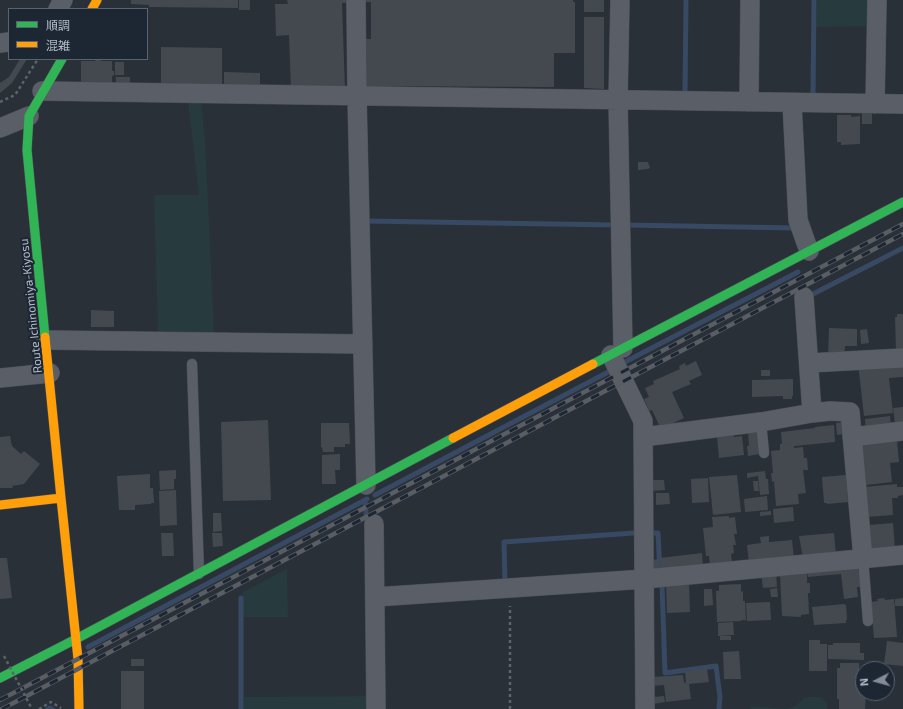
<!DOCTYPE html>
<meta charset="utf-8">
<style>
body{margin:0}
#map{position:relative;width:903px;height:709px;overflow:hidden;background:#2a3038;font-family:"Exo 2","Noto Sans JP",sans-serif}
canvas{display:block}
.legend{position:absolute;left:8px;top:8px;width:140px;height:52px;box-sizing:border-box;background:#1d2633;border:1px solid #59626f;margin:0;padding:5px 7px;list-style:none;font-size:12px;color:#b4bcc9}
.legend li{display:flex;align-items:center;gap:8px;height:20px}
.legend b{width:20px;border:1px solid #59626f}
.north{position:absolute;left:855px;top:661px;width:40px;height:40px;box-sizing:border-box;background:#1d2633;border:1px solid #59626f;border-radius:50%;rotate:264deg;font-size:11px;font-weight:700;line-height:16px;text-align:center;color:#b4bcc9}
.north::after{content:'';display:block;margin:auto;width:14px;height:18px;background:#848b96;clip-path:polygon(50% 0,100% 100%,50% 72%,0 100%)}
</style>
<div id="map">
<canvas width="903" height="709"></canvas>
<ul class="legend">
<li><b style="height:5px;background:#30b455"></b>順調</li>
<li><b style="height:5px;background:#ff9f0a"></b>混雑</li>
</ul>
<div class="north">N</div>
</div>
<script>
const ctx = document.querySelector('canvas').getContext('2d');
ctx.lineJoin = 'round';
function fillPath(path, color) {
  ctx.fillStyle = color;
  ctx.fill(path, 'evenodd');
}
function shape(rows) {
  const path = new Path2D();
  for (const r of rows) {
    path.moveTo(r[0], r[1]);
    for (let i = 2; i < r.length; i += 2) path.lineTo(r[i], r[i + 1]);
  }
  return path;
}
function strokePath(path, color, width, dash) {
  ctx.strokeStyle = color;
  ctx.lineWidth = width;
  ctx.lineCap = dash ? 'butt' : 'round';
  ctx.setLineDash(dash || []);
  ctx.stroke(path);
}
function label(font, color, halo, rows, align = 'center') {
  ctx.font = font + ' "Exo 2",sans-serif';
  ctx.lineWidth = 4;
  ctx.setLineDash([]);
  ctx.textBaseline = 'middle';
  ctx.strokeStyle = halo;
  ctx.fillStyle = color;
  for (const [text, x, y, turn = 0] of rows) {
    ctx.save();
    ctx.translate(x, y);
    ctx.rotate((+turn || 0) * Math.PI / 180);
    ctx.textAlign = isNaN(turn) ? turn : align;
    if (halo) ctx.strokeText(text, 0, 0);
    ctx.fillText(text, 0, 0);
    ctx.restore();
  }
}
fillPath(shape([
 [817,0,873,0,873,26,816,27],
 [188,101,201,101,205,139,214,333,158,332,154,195,199,195],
 [287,569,288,617,243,617,243,592],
 [367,696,367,709,244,709,244,697],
 [809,697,820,697,827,703,827,709,750,709,753,706,785,709,796,706,803,699]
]), '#273a3e');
strokePath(shape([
 [685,94,686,0],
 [813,96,814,0],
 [365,221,616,225],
 [625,225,796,228],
 [811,298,811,295,903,248],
 [623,363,798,272],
 [375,495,612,370],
 [365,501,367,524],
 [652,533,658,533,660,572],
 [501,582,505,582,504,542,634,533],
 [662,584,665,673,716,666,720,697,719,709],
 [241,598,241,709],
 [88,647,367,499],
 [48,709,50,708,52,709]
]), '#384963', 5);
fillPath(shape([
 [131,0,238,0,238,8,149,7,149,5,131,4],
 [239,0,250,0,250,10,239,10],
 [287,0,573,0,573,2,575,2,575,53,554,53,554,87,362,86,362,39,371,39,371,2,342,3,345,90,291,89,289,35,276,36,275,4,288,4],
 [584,0,604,0,604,12,584,12],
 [584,17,604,17,604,89,584,88],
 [161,47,222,48,222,86,161,86],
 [20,59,27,59,12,83,0,93,0,83,9,77],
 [95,59,101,59,101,61,112,61,112,71,114,71,114,75,112,76,112,85,81,85,81,61,95,61],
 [115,62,124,62,124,75,115,75],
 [224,72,260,73,260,86,224,86],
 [116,77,130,77,130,85,116,84],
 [862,112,872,112,872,124,862,124],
 [837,115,851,115,851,117,860,116,860,144,841,145,841,142,837,142],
 [638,162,648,162,650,168,648,169,638,170],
 [91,310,114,311,114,327,91,327],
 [897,314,903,314,903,351,896,351,895,317,897,317],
 [829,328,857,329,857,346,845,346,844,357,828,357],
 [867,329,869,343,861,344,860,330],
 [696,361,702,375,689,381,691,384,672,392,684,418,661,429,652,410,649,411,644,399,649,397,645,388,654,384,653,381,680,369,679,366,685,363,686,366],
 [903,363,903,377,889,378,893,413,864,416,858,364],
 [761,370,770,370,770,376,761,376],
 [793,379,793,396,792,396,792,399,783,399,783,396,752,397,752,380],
 [903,407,903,423,895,424,893,408],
 [890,416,891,428,866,430,865,419],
 [268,420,271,500,223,501,221,422],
 [846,422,847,434,837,435,836,423],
 [321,423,349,423,350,444,345,444,345,447,334,447,334,452,323,452,322,447,321,447],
 [834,425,835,442,794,446,794,448,803,447,804,458,807,458,808,470,803,470,806,493,798,494,799,504,776,506,774,481,772,482,771,473,773,473,771,451,780,450,780,444,794,443,782,444,781,432,815,428,815,427],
 [757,429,760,454,748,456,747,446,749,446,748,430],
 [733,432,734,437,742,436,744,455,719,458,717,437],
 [10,436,12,446,21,454,24,451,40,464,24,484,12,486,13,488,0,488,0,437],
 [897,441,899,462,890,463,892,482,866,485,862,445],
 [340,454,340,470,335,470,336,484,322,484,322,455],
 [176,470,176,479,174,479,174,489,160,490,159,471],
 [765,471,766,479,768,479,769,494,760,495,758,476,747,478,747,473],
 [150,474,150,488,153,488,154,503,151,503,151,504,135,505,135,510,119,510,117,476],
 [737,475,741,512,713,515,709,477],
 [846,475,848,502,827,504,827,503,824,503,822,477],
 [708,478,709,502,692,503,691,479],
 [652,480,664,480,665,490,652,491],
 [753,481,758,481,759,491,754,491],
 [897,484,897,487,903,487,903,495,898,496,898,498,892,498,893,515,866,517,864,487],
 [176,490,177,525,160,526,159,491],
 [656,493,669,493,670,504,656,505],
 [767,496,768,510,745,512,744,499],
 [793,507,794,521,774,523,773,509],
 [771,511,771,515,760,516,760,512],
 [213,513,221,513,222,531,213,532],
 [729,516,729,518,735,517,737,534,734,534,736,545,733,545,734,553,731,554,732,563,710,566,709,556,706,556,703,528,713,527,712,517],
 [893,523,895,549,871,550,869,525],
 [161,533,173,533,174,556,162,556],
 [212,533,222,533,223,546,213,547],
 [834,533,836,555,803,558,799,536],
 [769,536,769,542,792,540,794,558,749,563,747,545,761,543,760,537],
 [702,553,703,568,662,573,660,558],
 [0,558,7,558,12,598,0,599],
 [658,559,659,571,653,571,652,560],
 [858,565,861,587,857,587,858,597,844,599,841,574,808,577,807,569],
 [807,568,807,583,810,583,810,593,808,593,809,614,801,615,801,617,782,616,780,574],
 [776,572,777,587,763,588,761,573],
 [689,582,690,612,667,613,666,584],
 [741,584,741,592,743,591,743,601,745,601,746,620,741,620,741,621,717,622,716,591,719,591,719,585],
 [777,588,778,597,771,597,770,589],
 [704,589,712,589,713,605,704,606],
 [884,598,885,600,894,599,897,637,874,638,871,602,878,601,877,599],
 [903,598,903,606,895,606,895,599],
 [770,602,771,620,747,621,746,603],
 [844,604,846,605,847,620,846,620,846,623,814,625,812,607],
 [733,622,734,635,718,636,718,623],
 [720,636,731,636,731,640,720,640],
 [809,640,820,640,820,644,827,644,827,671,809,671],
 [887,641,903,643,903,666,884,664],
 [833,643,860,643,860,653,864,653,864,660,828,659,828,645,833,645],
 [739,651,741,679,724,679,723,652],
 [131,659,144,659,144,666,131,666],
 [840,663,859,663,859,669,863,669,863,693,874,693,874,694,866,694,865,709,839,709,839,699,837,699,837,668,840,668],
 [707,669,709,682,689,684,691,699,666,702,664,685,652,686,651,677,683,675,684,683,685,682,686,685,685,671],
 [121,671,144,671,144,709,121,709],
 [664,696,665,702,653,704,653,697]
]), '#444950');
const lane = shape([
 [192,364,199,574],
 [761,422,764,453],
 [863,558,868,621]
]);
const street = shape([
 [620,0,618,100,623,348],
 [356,2,357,96,366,485],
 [58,9,63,0],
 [0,43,9,42],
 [42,91,903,104],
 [749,102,750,0],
 [792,103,798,220,809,251],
 [875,104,877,0],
 [0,128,29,116],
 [46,340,363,344],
 [611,355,643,421,645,709],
 [809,363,903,358],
 [0,378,50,373],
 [812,413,830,411,850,412,863,558],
 [643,437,761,422,812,413,804,297],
 [852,437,903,431],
 [374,524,376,709],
 [375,597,645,579,903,555]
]);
const fast = shape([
 [45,337,27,150,29,116,62,59],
 [593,364,903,202],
 [0,678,76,639,453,438]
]);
const slow = shape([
 [92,9,97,0],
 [453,438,593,364],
 [61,498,78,659,79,709],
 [0,505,61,498,45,337]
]);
strokePath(lane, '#484c53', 11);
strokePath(street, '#484c53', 20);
strokePath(fast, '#484c53', 10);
strokePath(slow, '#484c53', 10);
strokePath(shape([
 [0,102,15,95,38,59],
 [39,709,51,702,61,708],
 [510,709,510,606]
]), '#5d636a', 2.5, [3, 3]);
strokePath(lane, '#5a5e66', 10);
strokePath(street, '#5a5e66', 19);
strokePath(fast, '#30b455', 9);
strokePath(slow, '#ff9f0a', 9);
const rail = shape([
 [0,700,903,224],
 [2,709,903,234]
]);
strokePath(rail, '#595d64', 4.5);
strokePath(rail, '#1d2633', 3, [9]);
strokePath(shape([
 [4,656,32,709]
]), '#5d636a', 2.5, [3, 3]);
label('12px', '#b4bcc9', '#1d2633', [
 ["Route Ichinomiya-Kiyosu",31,306,-96]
]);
</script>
